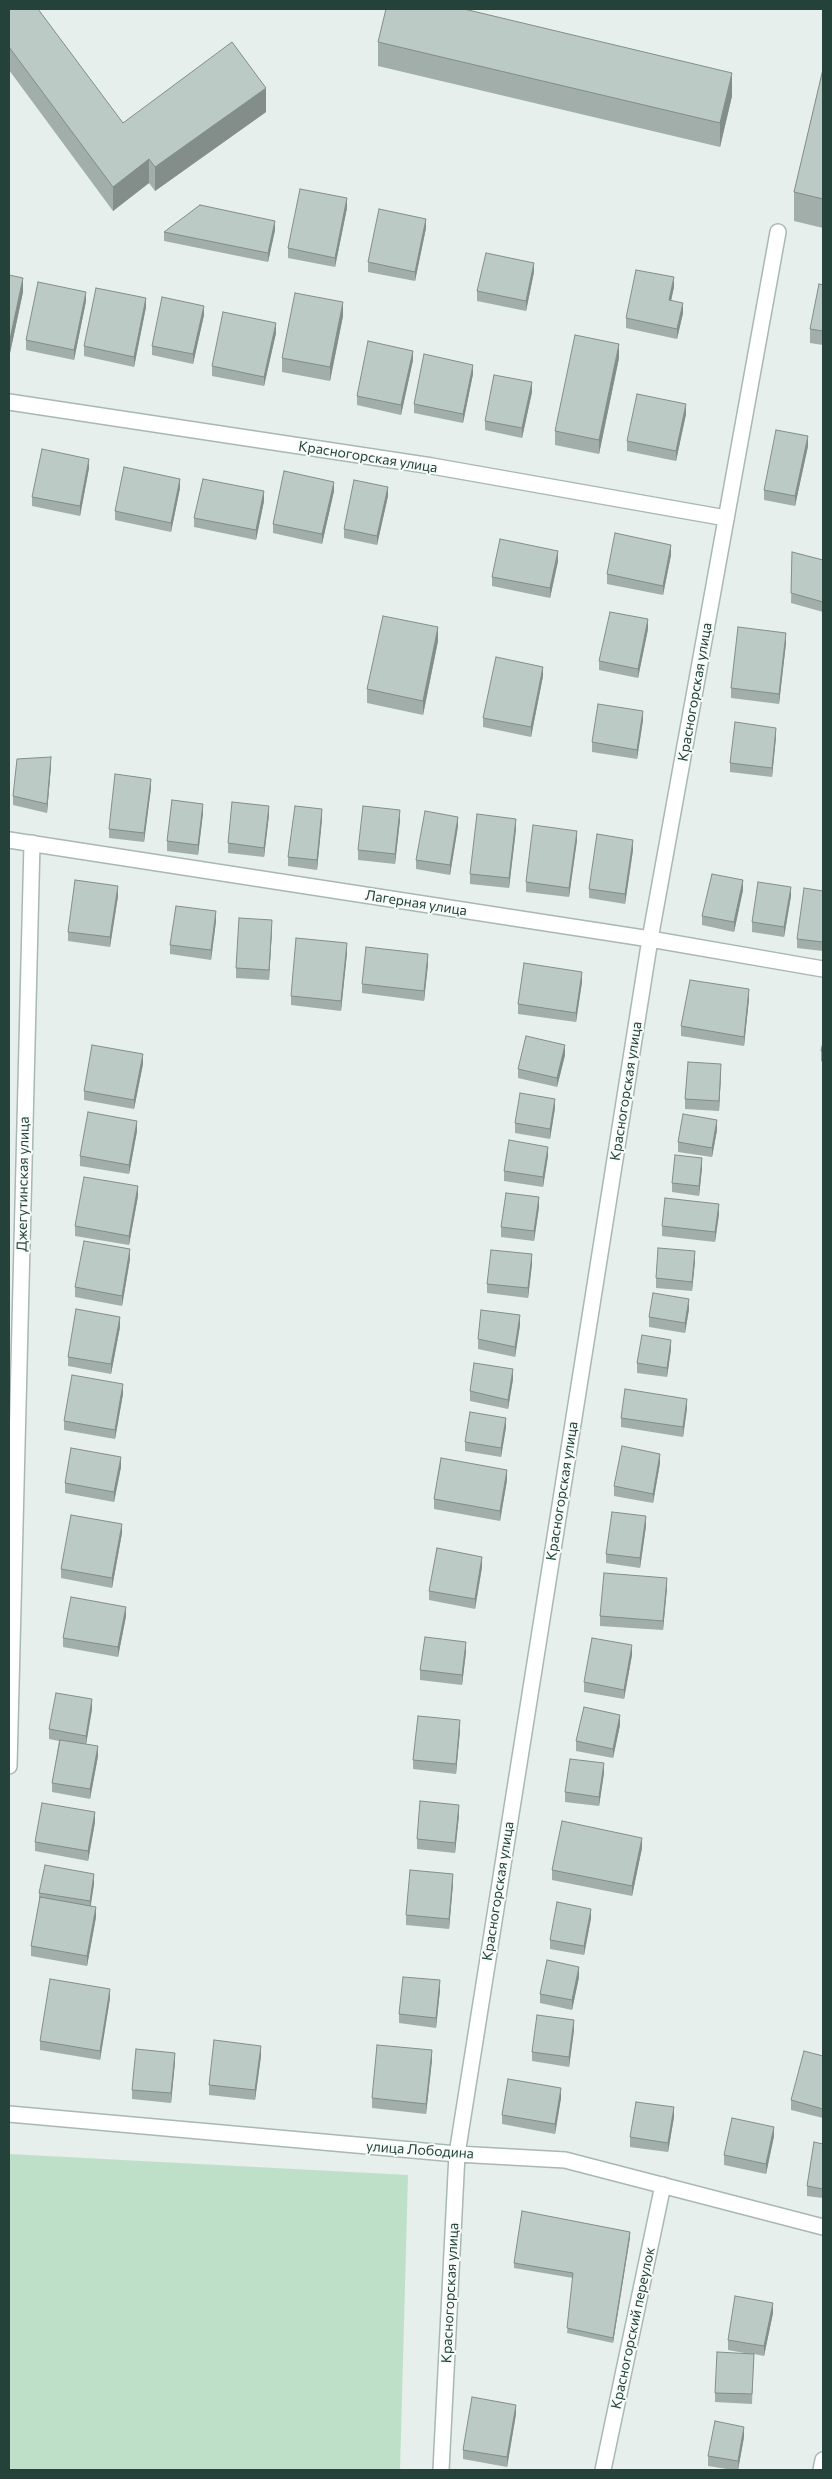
<!DOCTYPE html>
<meta charset="utf-8">
<style>
body{margin:0}
#map{position:relative;width:832px;height:2479px;overflow:hidden;background:#e6efeb;font-family:Commissioner,sans-serif}
canvas{display:block}
.frame{position:absolute;inset:0;border:10px solid #24423a;pointer-events:none}
</style>
<div id="map">
<canvas width="832" height="2479"></canvas>
<div class="frame"></div>
</div>
<script>
const ctx = document.querySelector('canvas').getContext('2d');
ctx.lineJoin = 'round';
function fillPath(path, color) {
  ctx.fillStyle = color;
  ctx.fill(path, 'evenodd');
}
function shape(rows) {
  const path = new Path2D();
  for (const r of rows) {
    path.moveTo(r[0], r[1]);
    for (let i = 2; i < r.length; i += 2) path.lineTo(r[i], r[i + 1]);
  }
  return path;
}
function strokePath(path, color, width, dash) {
  ctx.strokeStyle = color;
  ctx.lineWidth = width;
  ctx.lineCap = dash ? 'butt' : 'round';
  ctx.setLineDash(dash || []);
  ctx.stroke(path);
}
function label(font, color, halo, rows, align = 'center') {
  ctx.font = font + ' Commissioner,sans-serif';
  ctx.lineWidth = 4;
  ctx.setLineDash([]);
  ctx.textBaseline = 'middle';
  ctx.strokeStyle = halo;
  ctx.fillStyle = color;
  for (const [text, x, y, turn = 0] of rows) {
    ctx.save();
    ctx.translate(x, y);
    ctx.rotate((+turn || 0) * Math.PI / 180);
    ctx.textAlign = isNaN(turn) ? turn : align;
    if (halo) ctx.strokeText(text, 0, 0);
    ctx.fillText(text, 0, 0);
    ctx.restore();
  }
}
fillPath(shape([
 [9,2154,408,2175,400,2470,9,2470]
]), '#bfe0c8');
const minor = shape([
 [9,402,432,466,726,518],
 [9,1766,32,843],
 [603,2470,663,2185],
 [821,2470,823,2460]
]);
const tertiary = shape([
 [9,840,650,939,823,969],
 [9,2114,457,2154,565,2160,823,2227],
 [441,2470,457,2154,650,939,778,232]
]);
strokePath(minor, '#a8b8b2', 18);
strokePath(tertiary, '#a8b8b2', 18);
strokePath(minor, '#fff', 15);
strokePath(tertiary, '#fff', 15);
fillPath(shape([
 [9,9,123,123,266,112,155,191,149,183,113,211,9,70],
 [378,42,732,96,720,147,378,66],
 [823,69,823,228,794,221,794,192],
 [347,208,335,267,288,258,288,248],
 [426,228,415,281,368,272,368,262],
 [275,230,268,262,164,241,164,232],
 [534,272,526,311,477,301,477,291],
 [9,275,23,292,10,353,9,353],
 [823,285,823,345,810,343,810,329],
 [674,287,671,300,683,313,677,339,626,328,626,318],
 [86,301,74,360,26,350,26,340],
 [146,307,134,367,84,356,84,346],
 [204,315,193,364,152,355,152,346],
 [343,316,330,381,282,372,282,358],
 [276,333,264,386,212,376,212,366],
 [619,358,599,454,555,445,555,431],
 [413,360,401,415,357,405,357,396],
 [473,374,463,423,414,413,414,404],
 [532,392,522,438,485,430,485,421],
 [686,414,676,461,627,451,627,441],
 [808,446,795,506,764,500,764,490],
 [89,468,80,516,32,506,32,497],
 [180,488,171,532,115,520,115,511],
 [334,491,322,544,273,533,273,524],
 [388,496,377,545,344,538,344,529],
 [264,501,256,540,194,527,194,518],
 [792,552,823,560,823,612,791,603],
 [671,555,663,595,607,584,607,574],
 [558,561,550,598,492,586,492,577],
 [648,629,638,678,599,670,599,661],
 [438,641,423,715,367,703,367,689],
 [786,643,779,704,731,698,731,688],
 [543,676,531,737,483,727,483,718],
 [643,720,637,759,592,752,592,742],
 [776,737,772,777,730,772,730,763],
 [51,766,47,813,13,805,13,796],
 [151,788,144,842,109,838,109,829],
 [203,813,198,855,167,851,167,841],
 [269,815,264,857,228,853,228,843],
 [322,819,317,870,288,866,288,857],
 [400,820,395,864,358,860,358,850],
 [458,826,450,875,416,869,416,860],
 [516,829,509,888,470,884,470,874],
 [577,840,569,897,526,892,526,882],
 [633,850,625,904,589,898,589,889],
 [743,890,734,932,702,925,702,916],
 [823,891,823,951,797,948,797,939],
 [118,896,110,947,68,941,68,932],
 [791,896,784,937,752,932,752,922],
 [216,921,211,960,170,954,170,945],
 [272,930,269,980,236,978,236,968],
 [347,953,341,1011,291,1005,291,996],
 [428,964,424,1001,362,993,362,984],
 [582,982,576,1022,518,1014,518,1004],
 [749,999,744,1046,681,1036,681,1026],
 [823,1042,823,1062,821,1061,821,1051],
 [565,1055,557,1087,518,1078,518,1069],
 [143,1064,134,1109,84,1100,84,1091],
 [721,1074,719,1111,685,1109,685,1099],
 [555,1108,550,1139,515,1133,515,1123],
 [717,1130,712,1157,678,1152,678,1142],
 [137,1131,129,1174,80,1166,80,1156],
 [548,1156,543,1187,504,1181,504,1171],
 [702,1168,699,1196,672,1192,672,1183],
 [138,1196,129,1245,75,1236,75,1226],
 [539,1207,534,1241,501,1237,501,1227],
 [719,1214,715,1242,662,1236,662,1226],
 [130,1259,122,1306,75,1297,75,1287],
 [695,1261,692,1291,656,1288,656,1278],
 [532,1264,528,1298,487,1293,487,1284],
 [689,1309,685,1333,649,1327,649,1317],
 [520,1325,515,1357,478,1349,478,1339],
 [120,1327,111,1374,68,1366,68,1357],
 [671,1349,667,1377,637,1373,637,1363],
 [513,1379,508,1409,470,1401,470,1391],
 [123,1394,115,1439,64,1430,64,1421],
 [687,1408,683,1437,621,1427,621,1418],
 [506,1427,501,1457,465,1451,465,1442],
 [660,1463,653,1503,614,1496,614,1486],
 [121,1467,114,1502,65,1493,65,1483],
 [507,1480,500,1521,434,1509,434,1499],
 [646,1526,640,1568,606,1563,606,1554],
 [122,1533,112,1588,61,1578,61,1569],
 [482,1567,475,1609,429,1600,429,1591],
 [667,1588,663,1630,600,1626,600,1616],
 [126,1616,118,1657,63,1647,63,1638],
 [466,1652,462,1685,420,1680,420,1670],
 [632,1655,624,1699,584,1692,584,1682],
 [92,1709,86,1744,98,1756,90,1799,52,1792,52,1783,59,1741,49,1739,49,1729],
 [620,1725,613,1758,576,1751,576,1741],
 [460,1730,456,1774,413,1769,413,1760],
 [604,1773,599,1806,565,1802,565,1792],
 [459,1815,455,1853,417,1849,417,1839],
 [95,1822,88,1861,35,1851,35,1842],
 [642,1848,632,1896,552,1880,552,1870],
 [94,1884,90,1906,96,1917,87,1966,31,1956,31,1946,39,1902,39,1893],
 [453,1884,449,1929,406,1925,406,1915],
 [591,1918,584,1955,550,1949,550,1940],
 [579,1977,572,2010,540,2003,540,1994],
 [440,1990,436,2028,399,2023,399,2014],
 [110,1998,100,2060,40,2050,40,2041],
 [574,2030,569,2067,532,2061,532,2052],
 [261,2056,255,2100,209,2095,209,2085],
 [823,2056,823,2118,791,2110,791,2100],
 [432,2060,426,2114,372,2108,372,2098],
 [175,2062,171,2103,132,2099,132,2090],
 [561,2098,555,2134,502,2124,502,2115],
 [674,2117,668,2152,630,2147,630,2137],
 [774,2136,766,2174,724,2165,724,2155],
 [823,2144,823,2198,807,2196,807,2186],
 [630,2237,613,2343,567,2333,573,2278,514,2268,514,2263],
 [773,2313,764,2356,754,2354,752,2404,715,2402,715,2393,750,2354,728,2350,728,2340],
 [516,2414,507,2467,463,2459,463,2450],
 [744,2437,738,2470,733,2470,708,2466,708,2456]
]), '#a1aea9');
fillPath(shape([
 [732,73,732,96,720,147,720,123],
 [266,88,266,112,155,191,155,167],
 [10,142,10,151,9,153,9,143],
 [149,159,149,183,113,211,113,187],
 [347,198,347,208,335,267,335,258],
 [426,219,426,228,415,281,415,272],
 [275,221,275,230,268,262,268,253],
 [534,263,534,272,526,311,526,301],
 [674,277,674,287,669,310,669,300],
 [23,278,23,292,10,353,10,339],
 [86,292,86,301,74,360,74,350],
 [146,298,146,307,134,367,134,357],
 [343,302,343,316,330,381,330,367],
 [683,303,683,313,677,339,677,329],
 [204,306,204,315,193,364,193,354],
 [276,323,276,333,264,386,264,377],
 [619,344,619,358,599,454,599,440],
 [413,351,413,360,401,415,401,405],
 [473,365,473,374,463,423,463,414],
 [532,382,532,392,522,438,522,428],
 [686,404,686,414,676,461,676,451],
 [808,436,808,446,795,506,795,496],
 [89,459,89,468,80,516,80,506],
 [180,479,180,488,171,532,171,523],
 [334,482,334,491,322,544,322,534],
 [388,487,388,496,377,545,377,536],
 [264,491,264,501,256,540,256,530],
 [671,545,671,555,663,595,663,586],
 [558,551,558,561,550,598,550,588],
 [648,619,648,629,638,678,638,669],
 [438,627,438,641,423,715,423,701],
 [786,633,786,643,779,704,779,694],
 [543,667,543,676,531,737,531,727],
 [643,711,643,720,637,759,637,750],
 [776,728,776,737,772,777,772,768],
 [51,757,51,766,47,813,47,804],
 [151,779,151,788,144,842,144,833],
 [203,804,203,813,198,855,198,845],
 [269,806,269,815,264,857,264,848],
 [322,809,322,819,317,870,317,860],
 [400,810,400,820,395,864,395,854],
 [458,817,458,826,450,875,450,865],
 [516,819,516,829,509,888,509,878],
 [577,831,577,840,569,897,569,888],
 [633,840,633,850,625,904,625,894],
 [743,880,743,890,734,932,734,922],
 [118,886,118,896,110,947,110,937],
 [791,887,791,896,784,937,784,927],
 [216,911,216,921,211,960,211,950],
 [272,920,272,930,269,980,269,970],
 [347,943,347,953,341,1011,341,1001],
 [428,954,428,964,424,1001,424,991],
 [582,972,582,982,576,1022,576,1013],
 [749,989,749,999,744,1046,744,1037],
 [565,1045,565,1055,557,1087,557,1078],
 [143,1054,143,1064,134,1109,134,1100],
 [721,1064,721,1074,719,1111,719,1101],
 [555,1099,555,1108,550,1139,550,1129],
 [717,1120,717,1130,712,1157,712,1148],
 [137,1121,137,1131,129,1174,129,1165],
 [548,1147,548,1156,543,1187,543,1177],
 [702,1158,702,1168,699,1196,699,1186],
 [138,1186,138,1196,129,1245,129,1236],
 [539,1197,539,1207,534,1241,534,1231],
 [719,1204,719,1214,715,1242,715,1232],
 [130,1249,130,1259,122,1306,122,1296],
 [695,1251,695,1261,692,1291,692,1282],
 [532,1254,532,1264,528,1298,528,1288],
 [689,1299,689,1309,685,1333,685,1323],
 [520,1315,520,1325,515,1357,515,1347],
 [120,1317,120,1327,111,1374,111,1364],
 [671,1340,671,1349,667,1377,667,1368],
 [513,1369,513,1379,508,1409,508,1400],
 [123,1384,123,1394,115,1439,115,1430],
 [687,1399,687,1408,683,1437,683,1427],
 [506,1418,506,1427,501,1457,501,1448],
 [660,1454,660,1463,653,1503,653,1494],
 [121,1457,121,1467,114,1502,114,1492],
 [507,1470,507,1480,500,1521,500,1511],
 [646,1516,646,1526,640,1568,640,1558],
 [122,1524,122,1533,112,1588,112,1578],
 [482,1557,482,1567,475,1609,475,1599],
 [667,1578,667,1588,663,1630,663,1621],
 [126,1607,126,1616,118,1657,118,1647],
 [466,1642,466,1652,462,1685,462,1675],
 [632,1645,632,1655,624,1699,624,1690],
 [92,1699,92,1709,86,1745,86,1736],
 [620,1715,620,1725,613,1758,613,1749],
 [460,1720,460,1730,456,1774,456,1764],
 [98,1746,98,1756,90,1799,90,1789],
 [604,1763,604,1773,599,1806,599,1797],
 [459,1805,459,1815,455,1853,455,1843],
 [95,1812,95,1822,88,1861,88,1851],
 [642,1838,642,1848,632,1896,632,1886],
 [94,1874,94,1884,90,1911,90,1901],
 [453,1874,453,1884,449,1929,449,1919],
 [96,1907,96,1917,87,1966,87,1956],
 [591,1909,591,1918,584,1955,584,1946],
 [579,1967,579,1977,572,2010,572,2000],
 [440,1980,440,1990,436,2028,436,2018],
 [110,1989,110,1998,100,2060,100,2051],
 [574,2020,574,2030,569,2067,569,2057],
 [261,2046,261,2056,255,2100,255,2090],
 [432,2050,432,2060,426,2114,426,2104],
 [175,2053,175,2062,171,2103,171,2093],
 [561,2088,561,2098,555,2134,555,2124],
 [674,2107,674,2117,668,2152,668,2143],
 [774,2127,774,2136,766,2174,766,2164],
 [630,2232,630,2237,613,2343,613,2338],
 [773,2303,773,2313,764,2356,764,2346],
 [516,2405,516,2414,507,2467,507,2457],
 [744,2427,744,2437,738,2470,738,2461]
]), '#838d89');
const building = shape([
 [9,9,38,9,123,123,232,42,266,88,155,167,149,159,113,187,9,47,9,9],
 [386,9,464,9,732,73,720,123,378,42,386,9],
 [823,69,823,199,794,192,823,69],
 [300,189,347,198,335,258,288,248,300,189],
 [200,205,275,221,268,253,164,232,200,205],
 [379,209,426,219,415,272,368,262,379,209],
 [486,253,534,263,526,301,477,291,486,253],
 [636,270,674,277,669,300,683,303,677,329,626,318,636,270],
 [9,275,23,278,10,339,9,339,9,275],
 [38,282,86,292,74,350,26,340,38,282],
 [819,284,823,285,823,331,810,329,819,284],
 [96,288,146,298,134,357,84,346,96,288],
 [295,293,343,302,330,367,282,358,295,293],
 [162,297,204,306,193,354,152,346,162,297],
 [223,312,276,323,264,377,212,366,223,312],
 [575,335,619,344,599,440,555,431,575,335],
 [368,341,413,351,401,405,357,396,368,341],
 [424,354,473,365,463,414,414,404,424,354],
 [494,375,532,382,522,428,485,421,494,375],
 [637,394,686,404,676,451,627,441,637,394],
 [776,430,808,436,795,496,764,490,776,430],
 [42,449,89,459,80,506,32,497,42,449],
 [124,467,180,479,171,523,115,511,124,467],
 [284,471,334,482,322,534,273,524,284,471],
 [203,479,264,491,256,530,194,518,203,479],
 [354,480,388,487,377,536,344,529,354,480],
 [615,533,671,545,663,586,607,574,615,533],
 [500,539,558,551,550,588,492,577,500,539],
 [792,552,823,560,823,602,791,593,792,552],
 [610,612,648,619,638,669,599,661,610,612],
 [383,616,438,627,423,701,367,689,383,616],
 [738,627,786,633,779,694,731,688,738,627],
 [496,657,543,667,531,727,483,718,496,657],
 [598,704,643,711,637,750,592,742,598,704],
 [735,722,776,728,772,768,730,763,735,722],
 [51,757,47,804,13,796,17,759,51,757],
 [115,774,151,779,144,833,109,829,115,774],
 [172,800,203,804,198,845,167,841,172,800],
 [232,802,269,806,264,848,228,843,232,802],
 [295,806,322,809,317,860,288,857,295,806],
 [363,806,400,810,395,854,358,850,363,806],
 [425,811,458,817,450,865,416,860,425,811],
 [477,814,516,819,509,878,470,874,477,814],
 [533,825,577,831,569,888,526,882,533,825],
 [597,834,633,840,625,894,589,889,597,834],
 [712,874,743,880,734,922,702,916,712,874],
 [75,880,118,886,110,937,68,932,75,880],
 [758,882,791,887,784,927,752,922,758,882],
 [804,888,823,891,823,942,797,939,804,888],
 [176,906,216,911,211,950,170,945,176,906],
 [239,918,272,920,269,970,236,968,239,918],
 [296,938,347,943,341,1001,291,996,296,938],
 [366,947,428,954,424,991,362,984,366,947],
 [524,963,582,972,576,1013,518,1004,524,963],
 [690,980,749,989,744,1037,681,1026,690,980],
 [526,1036,565,1045,557,1078,518,1069,526,1036],
 [823,1042,823,1052,821,1051,823,1042],
 [92,1045,143,1054,134,1100,84,1091,92,1045],
 [688,1062,721,1064,719,1101,685,1099,688,1062],
 [520,1093,555,1099,550,1129,515,1123,520,1093],
 [88,1112,137,1121,129,1165,80,1156,88,1112],
 [683,1114,717,1120,712,1148,678,1142,683,1114],
 [509,1140,548,1147,543,1177,504,1171,509,1140],
 [675,1155,702,1158,699,1186,672,1183,675,1155],
 [84,1177,138,1186,129,1236,75,1226,84,1177],
 [506,1193,539,1197,534,1231,501,1227,506,1193],
 [665,1198,719,1204,715,1232,662,1226,665,1198],
 [84,1241,130,1249,122,1296,75,1287,84,1241],
 [658,1248,695,1251,692,1282,656,1278,658,1248],
 [491,1250,532,1254,528,1288,487,1284,491,1250],
 [653,1293,689,1299,685,1323,649,1317,653,1293],
 [76,1309,120,1317,111,1364,68,1357,76,1309],
 [481,1310,520,1315,515,1347,478,1339,481,1310],
 [642,1335,671,1340,667,1368,637,1363,642,1335],
 [474,1363,513,1369,508,1400,470,1391,474,1363],
 [72,1375,123,1384,115,1430,64,1421,72,1375],
 [625,1389,687,1399,683,1427,621,1418,625,1389],
 [470,1412,506,1418,501,1448,465,1442,470,1412],
 [622,1446,660,1454,653,1494,614,1486,622,1446],
 [71,1448,121,1457,114,1492,65,1483,71,1448],
 [441,1458,507,1470,500,1511,434,1499,441,1458],
 [612,1512,646,1516,640,1558,606,1554,612,1512],
 [71,1515,122,1524,112,1578,61,1569,71,1515],
 [437,1548,482,1557,475,1599,429,1591,437,1548],
 [604,1573,667,1578,663,1621,600,1616,604,1573],
 [71,1597,126,1607,118,1647,63,1638,71,1597],
 [425,1637,466,1642,462,1675,420,1670,425,1637],
 [592,1638,632,1645,624,1690,584,1682,592,1638],
 [56,1693,92,1699,86,1736,49,1729,56,1693],
 [584,1707,620,1715,613,1749,576,1741,584,1707],
 [418,1716,460,1720,456,1764,413,1760,418,1716],
 [60,1740,98,1746,90,1789,52,1783,60,1740],
 [570,1759,604,1763,599,1797,565,1792,570,1759],
 [420,1801,459,1805,455,1843,417,1839,420,1801],
 [42,1803,95,1812,88,1851,35,1842,42,1803],
 [562,1821,642,1838,632,1886,552,1870,562,1821],
 [45,1865,94,1874,90,1901,39,1893,45,1865],
 [410,1870,453,1874,449,1919,406,1915,410,1870],
 [40,1897,96,1907,87,1956,31,1946,40,1897],
 [557,1902,591,1909,584,1946,550,1940,557,1902],
 [547,1960,579,1967,572,2000,540,1994,547,1960],
 [403,1977,440,1980,436,2018,399,2014,403,1977],
 [50,1979,110,1989,100,2051,40,2041,50,1979],
 [537,2015,574,2020,569,2057,532,2052,537,2015],
 [214,2040,261,2046,255,2090,209,2085,214,2040],
 [377,2045,432,2050,426,2104,372,2098,377,2045],
 [136,2049,175,2053,171,2093,132,2090,136,2049],
 [804,2051,823,2056,823,2109,791,2100,804,2051],
 [508,2079,561,2088,555,2124,502,2115,508,2079],
 [636,2102,674,2107,668,2143,630,2137,636,2102],
 [732,2118,774,2127,766,2164,724,2155,732,2118],
 [814,2142,823,2144,823,2189,807,2186,814,2142],
 [522,2211,630,2232,613,2338,567,2328,573,2273,514,2263,522,2211],
 [735,2296,773,2303,764,2346,728,2340,735,2296],
 [717,2352,754,2354,752,2394,715,2393,717,2352],
 [472,2397,516,2405,507,2457,463,2450,472,2397],
 [715,2421,744,2427,738,2461,708,2456,715,2421]
]);
fillPath(building, '#bbcac4');
strokePath(building, '#838d89', 1);
label('14px', '#24423a', '#f7fbf9', [
 ["Красногорская улица",368,457,9],
 ["Красногорская улица",695,692,-80],
 ["Лагерная улица",416,903,9],
 ["Красногорская улица",626,1091,-81],
 ["Джегутинская улица",23,1184,-89],
 ["Красногорская улица",562,1491,-81],
 ["Красногорская улица",498,1891,-81],
 ["улица Лободина",420,2150,4],
 ["Красногорская улица",450,2293,-87],
 ["Красногорский переулок",633,2328,-78]
]);
</script>
